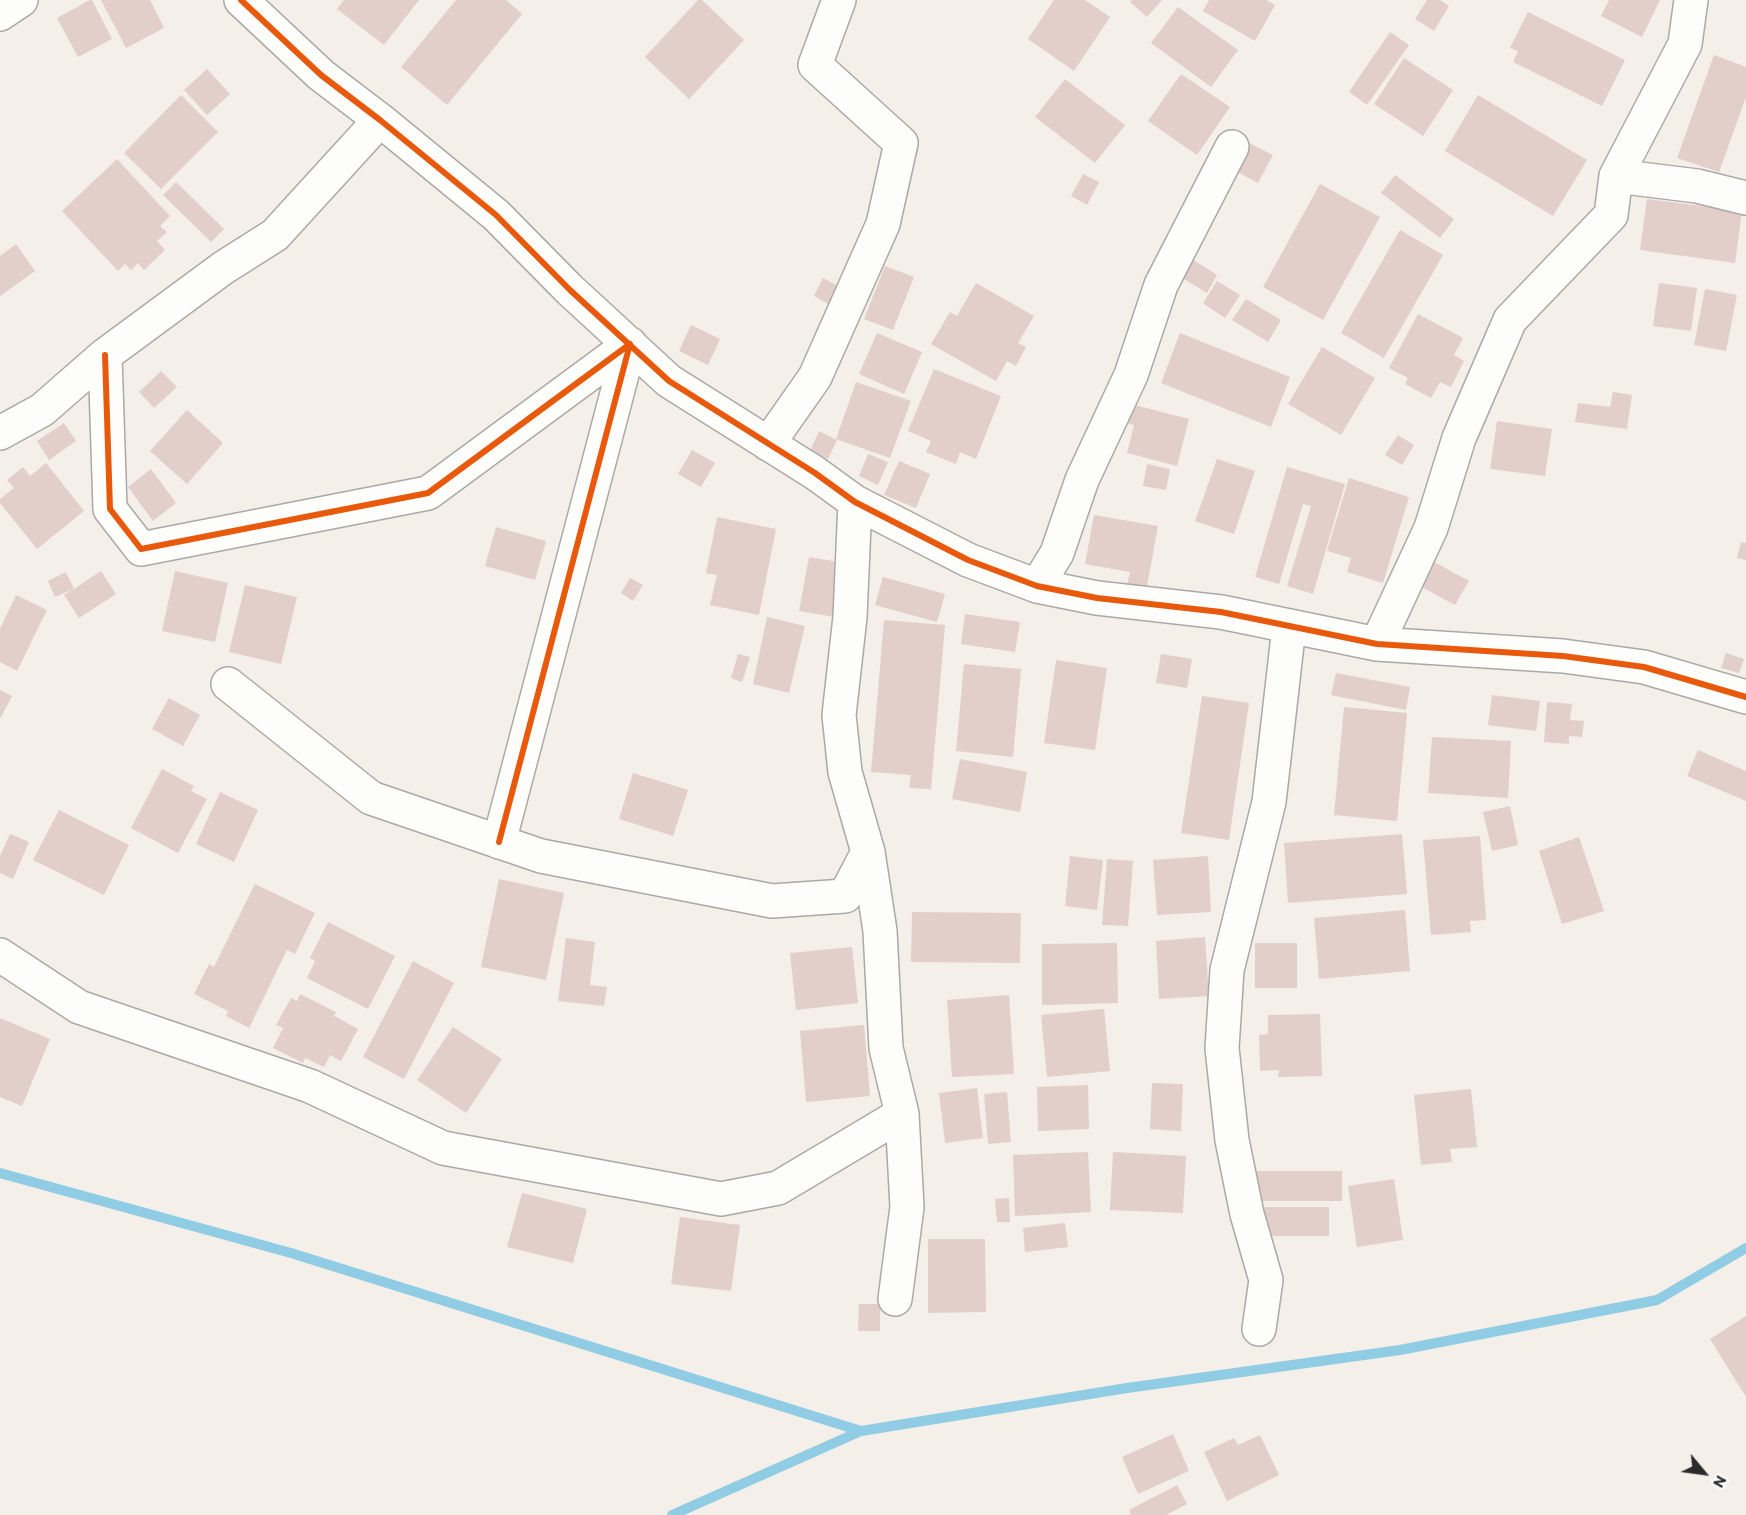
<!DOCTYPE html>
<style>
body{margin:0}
#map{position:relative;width:1746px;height:1515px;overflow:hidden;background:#f4efe8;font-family:Itim,sans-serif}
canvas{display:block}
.north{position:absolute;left:1674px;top:1443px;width:60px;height:60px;-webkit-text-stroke:4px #fff;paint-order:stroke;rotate:119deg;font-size:16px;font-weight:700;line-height:24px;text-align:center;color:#2b2b2b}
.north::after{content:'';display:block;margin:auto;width:21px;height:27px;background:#2b2b2b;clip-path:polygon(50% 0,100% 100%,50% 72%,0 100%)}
</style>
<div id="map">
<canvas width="1746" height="1515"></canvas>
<div class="north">N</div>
</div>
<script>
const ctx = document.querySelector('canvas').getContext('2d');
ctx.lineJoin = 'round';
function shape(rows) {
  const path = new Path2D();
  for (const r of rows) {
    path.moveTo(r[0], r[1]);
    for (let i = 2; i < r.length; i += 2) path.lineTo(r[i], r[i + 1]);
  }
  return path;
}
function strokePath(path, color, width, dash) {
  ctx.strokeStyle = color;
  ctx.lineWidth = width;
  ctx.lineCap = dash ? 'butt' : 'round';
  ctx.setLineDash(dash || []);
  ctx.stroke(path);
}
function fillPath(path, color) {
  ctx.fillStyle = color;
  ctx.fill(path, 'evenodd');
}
strokePath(shape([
 [0,1173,291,1253,861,1431],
 [672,1515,861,1431,1127,1388,1400,1350,1657,1300,1746,1248]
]), '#90cde4', 10);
fillPath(shape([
 [90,0,92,0,112,39,78,57,57,18],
 [101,0,150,0,164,28,126,48],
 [344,0,419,0,384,45,337,9],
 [456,0,506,0,522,14,447,105,401,67],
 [698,0,702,0,744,40,689,99,645,57],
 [1054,0,1085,0,1110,17,1074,71,1028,39],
 [1132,0,1162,0,1147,17,1130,2],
 [1209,0,1266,0,1275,5,1255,41,1203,11],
 [1427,0,1440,0,1449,6,1434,31,1415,19],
 [1609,0,1660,0,1642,37,1601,16],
 [1178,7,1238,50,1211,87,1151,43],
 [1528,12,1625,60,1602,106,1513,62,1518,51,1510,48],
 [1390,32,1409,45,1367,105,1349,92],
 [1714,55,1746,67,1746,97,1719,172,1677,158],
 [1404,58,1453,90,1423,136,1374,104],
 [207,69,230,94,207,115,184,90],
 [1181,74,1230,107,1197,155,1148,121],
 [1065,79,1125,125,1095,163,1035,117],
 [181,95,218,132,161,189,124,153],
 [1478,95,1587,160,1553,216,1445,151],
 [1249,143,1273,155,1258,183,1234,170],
 [117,159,170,216,160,226,167,232,157,241,165,250,144,270,138,263,131,270,125,264,118,271,62,211],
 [1083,174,1099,182,1087,205,1071,196],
 [1395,175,1454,219,1440,238,1381,193],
 [176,182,224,229,211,242,163,195],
 [1320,184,1380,217,1323,320,1263,287],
 [1647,199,1742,211,1735,263,1640,250],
 [1400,230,1443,255,1384,358,1341,333],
 [16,244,35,271,0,296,0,256],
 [1190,258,1217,275,1207,293,1179,276],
 [885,266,914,277,893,330,864,319],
 [823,278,840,287,830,305,814,296],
 [1217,281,1240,295,1225,318,1203,303],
 [976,283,1034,316,1018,343,1026,347,1016,366,1007,361,996,381,931,344,950,312,957,316],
 [1659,283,1697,288,1691,331,1653,326],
 [1705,289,1737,295,1726,351,1694,345],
 [1246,299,1281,320,1268,342,1232,320],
 [1418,314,1463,338,1454,355,1464,361,1451,387,1440,382,1431,398,1405,384,1408,378,1389,368],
 [691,325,720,339,708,365,679,351],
 [877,333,922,352,904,394,859,374],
 [1180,333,1290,377,1271,427,1161,383],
 [1322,347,1375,378,1341,435,1288,404],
 [934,369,1001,396,976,459,960,452,956,464,926,452,931,441,908,431],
 [161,371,177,387,154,408,139,392],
 [856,382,911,401,890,458,836,439],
 [1613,392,1632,395,1627,429,1575,422,1578,403,1610,407],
 [1127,403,1189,419,1177,466,1127,453,1134,425,1122,422],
 [187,410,223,443,187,484,150,451],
 [1497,421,1552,429,1545,476,1490,469],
 [64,423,76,441,49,460,37,441],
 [819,431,837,440,828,459,810,451],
 [1398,435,1414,445,1402,465,1385,455],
 [692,450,715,463,701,487,678,474],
 [868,454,888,462,878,485,859,476],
 [1217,459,1255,471,1234,534,1195,521],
 [899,461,930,474,916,508,884,495],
 [46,463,84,511,37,549,0,503,0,499,14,488,7,480,23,467,30,476],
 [1147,464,1170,469,1166,490,1143,486],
 [1287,467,1345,484,1313,594,1287,586,1311,506,1303,504,1279,584,1255,577],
 [151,469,176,503,153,521,128,487],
 [1349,478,1409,497,1383,583,1347,572,1351,558,1327,551],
 [1094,515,1158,526,1145,597,1125,594,1130,572,1085,564],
 [717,517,776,529,759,615,710,605,717,575,706,573],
 [496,527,546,541,535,580,485,566],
 [1741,542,1746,543,1746,560,1737,558],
 [809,557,851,564,841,618,799,611],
 [1429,559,1469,581,1455,605,1416,584],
 [101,571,116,594,79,618,64,595,74,589,55,597,48,581,66,572,74,589],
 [175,571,228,583,215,642,162,631],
 [883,577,945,594,937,622,875,605],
 [630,578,643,585,633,601,621,593],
 [245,585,297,597,281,664,229,652],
 [16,595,47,610,17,671,0,662,0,629],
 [965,614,1020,622,1015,652,961,644],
 [767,617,805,626,789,693,753,684],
 [884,620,945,625,931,789,909,788,911,775,871,772],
 [1726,653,1744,659,1739,673,1721,668],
 [738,654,750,657,742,682,731,678],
 [1161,654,1192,659,1187,688,1156,683],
 [1056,660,1107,668,1095,750,1044,743],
 [964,664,1021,669,1013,757,956,751],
 [1336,673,1410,687,1406,710,1331,695],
 [0,690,12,696,0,719],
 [1492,695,1540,701,1536,731,1488,725],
 [1202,696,1249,703,1229,840,1181,833],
 [169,698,200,715,183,746,152,729],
 [1547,702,1572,704,1570,720,1584,721,1582,737,1569,736,1569,744,1544,742],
 [1344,707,1407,713,1397,821,1334,815],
 [1432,737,1511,741,1508,798,1428,793],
 [1698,750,1746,771,1746,801,1687,776],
 [960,759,1027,772,1020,812,952,799],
 [162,769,194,786,191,791,207,799,178,853,131,828],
 [633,773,688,790,673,836,619,819],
 [220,792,258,810,234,862,196,844],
 [1510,806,1518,845,1492,851,1483,812],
 [59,810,129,845,104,895,33,860],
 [10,834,29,842,13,879,0,873,0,856],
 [1402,834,1407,894,1288,903,1284,843],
 [1480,836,1486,920,1470,921,1471,932,1431,935,1423,840],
 [1579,837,1604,911,1562,924,1539,851],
 [1070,856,1103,860,1097,910,1065,906],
 [1208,856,1211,912,1157,915,1153,860],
 [1107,859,1133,861,1128,926,1102,925],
 [499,879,564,893,546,980,481,967],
 [255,884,315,913,295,954,287,950,249,1028,226,1016,228,1011,194,994,209,964,214,967],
 [1405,910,1410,971,1319,979,1314,918],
 [912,912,1021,913,1020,963,911,962],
 [328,922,395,956,368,1009,307,978,315,961,310,958],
 [1205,937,1209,996,1159,999,1156,941],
 [566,938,595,942,590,985,607,987,604,1006,558,1001],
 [1117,943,1118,1003,1042,1005,1042,944],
 [1255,943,1297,943,1297,988,1255,988],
 [852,947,858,1003,796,1010,790,953],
 [413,961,454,983,404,1079,363,1057],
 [300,994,336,1012,334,1016,358,1029,341,1061,330,1055,324,1067,305,1058,303,1063,273,1048,283,1028,276,1025,291,998,297,1001],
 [1009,995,1014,1074,952,1077,947,1000],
 [1104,1009,1110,1071,1047,1077,1041,1015],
 [1320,1014,1322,1076,1278,1077,1279,1070,1260,1071,1259,1035,1268,1034,1268,1015],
 [0,1018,50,1039,22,1106,0,1097],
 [864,1025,870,1096,806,1102,800,1031],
 [453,1027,502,1059,466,1113,417,1080],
 [1152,1083,1183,1084,1181,1131,1150,1129],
 [1088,1085,1089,1129,1038,1131,1037,1087],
 [977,1088,983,1138,945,1143,939,1093],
 [1471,1089,1477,1147,1450,1149,1452,1162,1421,1165,1414,1095],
 [1007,1092,1011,1142,988,1144,984,1094],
 [1088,1152,1091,1212,1015,1216,1013,1155],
 [1113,1152,1186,1156,1183,1213,1110,1210],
 [1256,1171,1342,1171,1342,1201,1256,1201],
 [1394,1179,1403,1240,1357,1247,1348,1186],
 [522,1193,587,1209,573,1263,507,1247],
 [1009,1198,1010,1222,997,1222,995,1199],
 [1262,1207,1329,1207,1329,1236,1262,1236],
 [680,1217,740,1225,731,1291,671,1284],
 [1065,1223,1068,1247,1025,1252,1023,1228],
 [928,1239,985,1239,986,1312,928,1313],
 [859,1304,880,1304,880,1331,858,1331],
 [1746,1316,1746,1397,1710,1339],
 [1173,1434,1189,1471,1138,1494,1122,1457],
 [1260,1435,1279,1475,1227,1501,1204,1452,1234,1438,1238,1445],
 [1177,1485,1187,1504,1166,1515,1131,1515,1129,1510]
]), '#e2cfc9');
const minor = shape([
 [241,0,321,75,380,120,496,215,570,290,669,381,815,473,855,502,968,560,1037,586,1097,598,1221,612,1377,644,1563,656,1644,667,1746,697],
 [0,14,21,0],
 [1616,176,1697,186,1746,198],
 [105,355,110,509,141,549,428,493,630,344,499,842],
 [0,433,42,410,105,355,223,268,275,235,380,120],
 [768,444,815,377,883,224,901,143,815,65,839,0],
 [855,502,850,617,839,715,845,772,868,852,880,931,886,1048,902,1114,907,1207,895,1299],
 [1037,586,1057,553,1082,480,1131,375,1161,285,1232,147],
 [1377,644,1431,528,1459,438,1510,320,1611,215,1616,176,1685,44,1691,0],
 [228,684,371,798,541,856,772,901,845,896,868,852],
 [0,955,79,1007,310,1086,443,1148,721,1199,778,1188,902,1114],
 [1259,1329,1266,1280,1247,1214,1232,1140,1222,1048,1227,970,1269,802,1289,627]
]);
strokePath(minor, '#aba9a5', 36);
strokePath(minor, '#fdfdfc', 33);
strokePath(shape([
 [241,0,321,75,380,120,496,215,570,290,669,381,815,473,855,502,968,560,1037,586,1097,598,1221,612,1377,644,1563,656,1644,667,1746,697],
 [105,355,110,509,141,549,428,493,630,344,499,842]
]), '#e8590c', 6);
</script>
